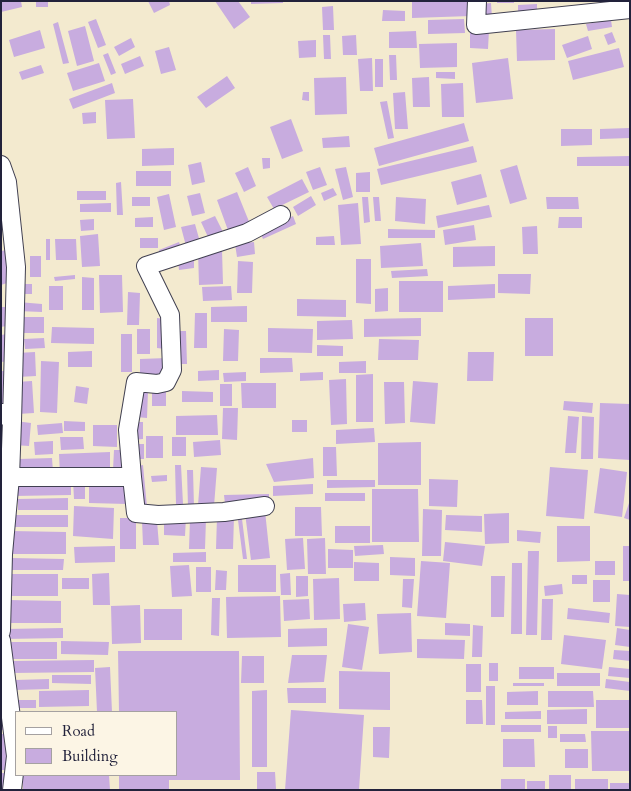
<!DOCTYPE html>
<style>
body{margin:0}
#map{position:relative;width:631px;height:791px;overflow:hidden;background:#f3eacf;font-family:Cardo,serif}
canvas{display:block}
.frame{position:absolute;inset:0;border:2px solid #22223b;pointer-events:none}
.legend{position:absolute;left:15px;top:711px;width:162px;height:65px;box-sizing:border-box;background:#fcf5e5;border:1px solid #a5a1a1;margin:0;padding:6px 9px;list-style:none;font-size:15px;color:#22223b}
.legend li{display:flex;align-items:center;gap:10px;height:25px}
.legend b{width:25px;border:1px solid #a5a1a1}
</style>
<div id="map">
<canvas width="631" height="791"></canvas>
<div class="frame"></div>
<ul class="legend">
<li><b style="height:6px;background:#fff"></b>Road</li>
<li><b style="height:14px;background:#c8acdf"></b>Building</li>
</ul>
</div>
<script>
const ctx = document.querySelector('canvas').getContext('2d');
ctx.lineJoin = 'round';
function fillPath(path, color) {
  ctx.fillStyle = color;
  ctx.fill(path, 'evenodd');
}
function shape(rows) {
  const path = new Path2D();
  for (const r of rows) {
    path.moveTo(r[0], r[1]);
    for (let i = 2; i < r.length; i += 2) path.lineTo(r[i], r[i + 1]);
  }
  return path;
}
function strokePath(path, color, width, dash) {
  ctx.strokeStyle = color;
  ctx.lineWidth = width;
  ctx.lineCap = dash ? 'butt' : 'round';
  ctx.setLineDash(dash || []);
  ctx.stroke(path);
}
fillPath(shape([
 [1,1,21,1,22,7,1,12],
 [36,1,48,1,48,7,36,7],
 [148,1,169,1,170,5,154,13],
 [215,1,238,1,250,17,234,29],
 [251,1,283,1,283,3,251,4],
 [412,1,470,1,471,16,412,18],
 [497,1,514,1,514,3,497,3],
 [491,3,492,18,482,18,481,4],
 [537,4,537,16,518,16,518,5],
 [333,6,334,30,323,30,322,7],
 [383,10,405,11,405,21,382,21],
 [96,19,106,45,98,48,88,22],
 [464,19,465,33,428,34,428,20],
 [611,20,612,27,588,31,586,24],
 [58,22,69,63,63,64,53,24],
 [85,26,94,61,77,66,68,31],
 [470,29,489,30,488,49,470,48],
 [555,29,555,60,517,61,516,30],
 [40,30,45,48,14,57,9,40],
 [416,31,417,48,389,48,389,32],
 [612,32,616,42,608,45,604,35],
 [323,35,330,35,331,59,324,59],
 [356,35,357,55,343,55,342,36],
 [588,36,592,49,567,58,562,45],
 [131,38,135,47,119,56,114,47],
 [316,40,316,57,299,58,298,41],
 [457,43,457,67,420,68,419,44],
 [169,47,176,70,161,74,155,51],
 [619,48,624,67,573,80,568,61],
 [108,53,116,73,111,75,103,55],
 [389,55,396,55,397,80,390,80],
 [140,56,144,66,125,74,121,64],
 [372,58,373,91,360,91,358,59],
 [508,58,513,99,476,103,472,63],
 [375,59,383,59,383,87,375,87],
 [99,63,105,81,73,91,67,73],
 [41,65,44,73,22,80,19,72],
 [436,72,455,72,455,79,436,78],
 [227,76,235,88,206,108,197,97],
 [346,77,347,114,315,115,314,78],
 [429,77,430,107,413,107,412,78],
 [112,83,115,93,73,109,69,99],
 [463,83,464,117,442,117,441,84],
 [303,92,309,92,309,101,302,100],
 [405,92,408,129,395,129,393,93],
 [133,99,135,138,107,139,105,100],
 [387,101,394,138,388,139,380,102],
 [96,112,96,123,83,124,82,113],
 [291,119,303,151,282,159,270,127],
 [464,123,469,141,379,166,374,148],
 [630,128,630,138,600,139,600,129],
 [561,129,592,129,592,145,561,146],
 [349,136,350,147,323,148,322,138],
 [473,146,477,162,381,185,377,169],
 [174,148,174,165,142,166,142,149],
 [630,156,630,166,577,166,577,157],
 [262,158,270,158,270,168,263,169],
 [201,162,205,182,192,185,188,165],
 [517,165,527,199,510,204,500,170],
 [248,167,256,186,244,192,235,173],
 [320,167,327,185,313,190,306,172],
 [346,167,353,197,343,200,335,169],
 [136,171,171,171,171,186,136,186],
 [370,172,370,192,356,192,356,173],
 [481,174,487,197,457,205,451,182],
 [302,179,309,192,274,209,267,197],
 [121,182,123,215,117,215,116,183],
 [333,188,337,195,324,201,321,193],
 [77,191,106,191,106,200,77,200],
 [237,192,250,224,229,233,217,200],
 [200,193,205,213,192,216,187,196],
 [169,194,176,227,164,230,157,197],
 [311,196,316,205,298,216,293,207],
 [132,197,150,197,150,206,132,206],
 [362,197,368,197,370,222,364,223],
 [373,197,379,197,381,221,375,221],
 [396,197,426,199,425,224,395,221],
 [546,197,578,197,579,209,547,209],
 [111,203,111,212,80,212,80,204],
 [358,203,361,244,341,245,338,205],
 [489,205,492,217,438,228,436,216],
 [215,216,223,232,209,239,201,222],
 [293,216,296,224,263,239,260,232],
 [153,217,153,227,135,227,135,218],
 [559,217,582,217,582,228,558,228],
 [94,219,94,230,81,231,80,220],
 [195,224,200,242,186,246,181,227],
 [474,225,476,240,445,245,443,230],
 [537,226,538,254,523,254,522,227],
 [388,229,435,230,435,238,388,238],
 [98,234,100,266,82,267,80,236],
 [334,236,335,245,316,245,316,237],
 [140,238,158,238,158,248,140,248],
 [46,239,50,239,50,260,46,260],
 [55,239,76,239,77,260,56,260],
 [179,242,181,248,161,256,159,250],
 [254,242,255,254,237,257,235,244],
 [421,243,423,266,381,268,380,246],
 [495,246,495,266,453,267,453,247],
 [7,250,10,282,1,285,1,251],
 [222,250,223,284,199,285,198,251],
 [30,256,41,256,41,277,30,277],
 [356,259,371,259,371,304,356,303],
 [194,260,194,268,179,270,178,261],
 [238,261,253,262,252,293,237,293],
 [427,269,428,276,392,278,391,271],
 [498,274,531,274,530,294,498,293],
 [75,275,75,279,55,281,54,277],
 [99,275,122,275,123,312,100,313],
 [82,277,94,278,94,310,82,310],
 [399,281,443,281,443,312,399,312],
 [20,284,32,284,32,294,21,294],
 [495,284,495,298,448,300,448,286],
 [49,286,63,286,63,310,49,310],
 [231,286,232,300,203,301,202,287],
 [388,288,388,311,375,312,375,289],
 [128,292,140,293,139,325,127,325],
 [297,299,346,300,346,317,297,316],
 [18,302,42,304,42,312,17,311],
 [247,306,247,322,211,322,211,307],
 [1,307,5,307,6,326,1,327],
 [195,313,207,313,207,348,194,348],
 [20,317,44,317,44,333,20,333],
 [157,318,166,319,165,349,157,348],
 [421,318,421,336,364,337,364,319],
 [525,318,553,318,553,356,525,356],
 [352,320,353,339,317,340,317,321],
 [52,327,94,328,94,344,51,343],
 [268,328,313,329,312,353,268,352],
 [137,329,150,329,150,354,137,354],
 [224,329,239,330,238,361,223,361],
 [176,331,186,331,187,364,177,364],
 [7,334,10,361,1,362,1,335],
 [121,334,132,334,132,372,121,372],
 [44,338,45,348,25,349,24,339],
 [379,339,419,340,418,360,378,360],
 [317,345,343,346,343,356,317,356],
 [92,351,92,367,68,367,68,352],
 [35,352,36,376,18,377,17,353],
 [468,352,494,352,493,381,467,381],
 [167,358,168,375,140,376,140,359],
 [260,358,292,358,293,372,260,373],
 [41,361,59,362,57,413,40,412],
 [366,361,366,373,339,373,339,362],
 [219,370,219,380,198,381,198,371],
 [1,371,4,371,3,405,1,405],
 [246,372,246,381,224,382,223,373],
 [323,372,323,380,300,381,300,373],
 [373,374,373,422,356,422,356,375],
 [346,379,347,424,331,425,329,380],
 [32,381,34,413,18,414,16,382],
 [413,381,438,383,435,424,410,422],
 [384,382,404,382,405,423,385,424],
 [241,383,276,383,276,408,242,408],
 [220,384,232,384,232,406,220,406],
 [76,386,89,388,87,404,74,402],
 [137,390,148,391,147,418,136,417],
 [152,390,166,390,166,406,152,406],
 [182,391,213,392,213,402,182,402],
 [564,401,593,403,592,413,563,410],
 [600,403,630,404,630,460,598,458],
 [223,408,238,408,237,440,222,439],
 [217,415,218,435,176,435,176,416],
 [568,416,579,417,576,453,565,453],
 [582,416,594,417,593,459,581,459],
 [292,420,307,420,307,432,292,432],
 [15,421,31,423,29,446,13,445],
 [64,421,85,422,85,431,64,431],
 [132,422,143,422,143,439,132,440],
 [62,423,63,433,38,435,37,425],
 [93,425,117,425,117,447,93,446],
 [374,428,375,442,336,444,336,430],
 [146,436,163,436,163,458,146,458],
 [60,437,83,437,84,449,61,450],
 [172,437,186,437,186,456,172,456],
 [220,440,221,455,194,457,193,442],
 [53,441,53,454,35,455,34,442],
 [421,442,421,485,378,485,378,443],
 [133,444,144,444,144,459,133,459],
 [323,447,336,447,337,476,323,476],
 [114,450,127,450,126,470,113,470],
 [110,452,110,473,60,475,59,454],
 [52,458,53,472,19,473,19,459],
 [313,458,314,478,274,482,266,464],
 [143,465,147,507,142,508,138,466],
 [175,465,181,465,183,504,176,504],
 [201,467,217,468,214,506,198,505],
 [550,467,588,470,584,519,546,516],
 [600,468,627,472,622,517,594,513],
 [187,470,193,470,194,507,188,507],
 [167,475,167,481,152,482,151,476],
 [71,478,71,495,14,496,14,479],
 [429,479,458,480,457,507,429,506],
 [73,480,85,480,85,499,74,499],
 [327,480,375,480,375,487,327,488],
 [89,482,128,482,127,504,89,503],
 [313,484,313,494,273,496,273,486],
 [372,489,418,489,419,542,372,542],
 [325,493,365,493,365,501,325,501],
 [269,494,269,503,225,504,224,495],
 [68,498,68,510,18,510,18,499],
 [629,503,630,503,630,520,624,518],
 [74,506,114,508,113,539,73,536],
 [295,507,321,507,322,536,295,536],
 [423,509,442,510,441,556,422,556],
 [265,511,270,558,251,560,245,513],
 [509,513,509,543,485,544,484,514],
 [15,515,68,515,68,527,15,527],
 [446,515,482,516,482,532,445,530],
 [164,517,186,517,185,536,164,535],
 [217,517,234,517,233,549,216,549],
 [120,518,136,518,136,549,120,549],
 [190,519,206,519,205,549,189,549],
 [242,519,247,559,243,559,238,520],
 [142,521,157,521,159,545,143,545],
 [335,526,370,526,370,543,335,543],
 [557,526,590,526,590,561,557,562],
 [517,530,541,532,540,543,517,541],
 [11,531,66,532,66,554,11,554],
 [303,538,305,569,287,570,285,539],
 [325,538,326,574,308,574,307,539],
 [445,542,485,546,482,566,443,561],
 [383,545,384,554,355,556,354,546],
 [115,546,115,562,75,563,74,547],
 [623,546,630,546,630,581,623,581],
 [328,549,353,550,353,568,328,568],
 [528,551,539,551,537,635,526,635],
 [206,552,206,562,173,562,173,553],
 [390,557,415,558,415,576,390,575],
 [11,558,64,559,63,570,10,570],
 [421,561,450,563,446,618,417,616],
 [595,561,615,561,615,575,595,575],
 [354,562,379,563,379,581,354,581],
 [512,563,522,563,522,634,511,634],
 [189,565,192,596,172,597,170,566],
 [238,565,276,565,276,592,238,592],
 [196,567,211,567,211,592,196,592],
 [216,570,227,571,226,590,215,590],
 [109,573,110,605,93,605,92,574],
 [290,573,291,595,281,595,280,574],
 [10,574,58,574,58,596,10,596],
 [572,575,587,575,587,584,572,584],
 [296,576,308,576,308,596,296,597],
 [491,576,505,576,504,617,491,617],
 [62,578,89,578,89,589,62,589],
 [339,578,340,619,314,620,313,579],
 [403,579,414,579,412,608,402,607],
 [593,580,610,580,610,602,593,602],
 [562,584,563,594,545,596,544,586],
 [617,594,630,595,630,627,615,626],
 [280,596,281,637,227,638,226,597],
 [212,598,220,598,219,636,211,635],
 [309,599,310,619,284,621,283,600],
 [542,599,553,599,552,640,541,640],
 [8,600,61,601,61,623,8,623],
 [365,603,366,620,344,622,343,604],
 [140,605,141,643,112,644,111,606],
 [568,608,610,613,609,623,567,619],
 [144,609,182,609,182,640,144,640],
 [411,613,412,652,379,654,377,614],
 [445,623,470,624,470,636,445,635],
 [348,624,369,627,362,670,342,667],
 [473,625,483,626,482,657,472,657],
 [63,628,63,638,5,639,5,629],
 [327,628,327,646,288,647,288,629],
 [617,628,630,630,630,647,615,645],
 [564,635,606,640,602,669,561,664],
 [417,639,465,640,464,659,417,658],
 [61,641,109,642,108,655,61,654],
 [8,642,57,642,57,659,8,659],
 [614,650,630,651,630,661,613,659],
 [118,651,239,651,240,780,169,780,169,790,119,790,119,775,176,775,176,712,119,712],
 [292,655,327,655,324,682,288,683],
 [242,656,264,656,264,683,241,683],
 [94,660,94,672,12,673,12,661],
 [489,663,498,663,498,681,489,681],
 [466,664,481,664,481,692,466,692],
 [110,667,112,712,97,712,95,668],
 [519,667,554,667,554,679,519,679],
 [609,667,630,669,630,678,608,676],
 [339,671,390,672,390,710,339,709],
 [557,673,600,673,600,686,557,686],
 [52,675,91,675,91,684,52,683],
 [49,679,49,689,15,690,15,680],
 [606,679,630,682,630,691,605,688],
 [513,683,544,683,544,686,513,686],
 [486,686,495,686,495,725,486,725],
 [287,688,326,688,326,703,288,703],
 [89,690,89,706,39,707,39,691],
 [267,690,267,767,252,767,252,691],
 [538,691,538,705,507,705,507,692],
 [548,691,593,691,594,707,548,707],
 [1,697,9,730,1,730],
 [18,700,36,700,36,708,18,708],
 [466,700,482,700,483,724,466,724],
 [596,700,630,700,630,728,596,728],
 [587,709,587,724,547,724,547,710],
 [291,710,364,715,359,790,285,790],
 [541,711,541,719,505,719,505,712],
 [501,725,541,725,541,732,501,732],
 [548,726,557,726,557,738,548,738],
 [373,727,390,727,389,758,373,757],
 [591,731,629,731,629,771,592,771],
 [1,734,9,734,9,770,1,770],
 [560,734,585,734,586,742,560,742],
 [503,739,534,739,535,767,503,767],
 [565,749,588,749,588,768,565,768],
 [257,772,275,772,276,789,257,789],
 [1,773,9,773,8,790,1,790],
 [23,775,109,775,110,790,23,790],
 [549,775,571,775,571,790,549,790],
 [501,779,525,779,525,790,501,790],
 [575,779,608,779,608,790,575,790],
 [527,781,545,781,545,790,527,790],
 [610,783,630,783,630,790,610,790]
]), '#c8acdf');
const street = shape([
 [477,1,476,25,630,9],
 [1,165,7,182,16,267,12,421],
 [10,477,132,477,128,430,136,382,157,384,166,382,172,370,170,315,146,266,247,233,281,215],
 [132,477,136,513,158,515,224,512,265,506],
 [1,631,3,554,10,477,12,421,3,413],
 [1,640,16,756,12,790]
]);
strokePath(street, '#414051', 20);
strokePath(street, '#fff', 18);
</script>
